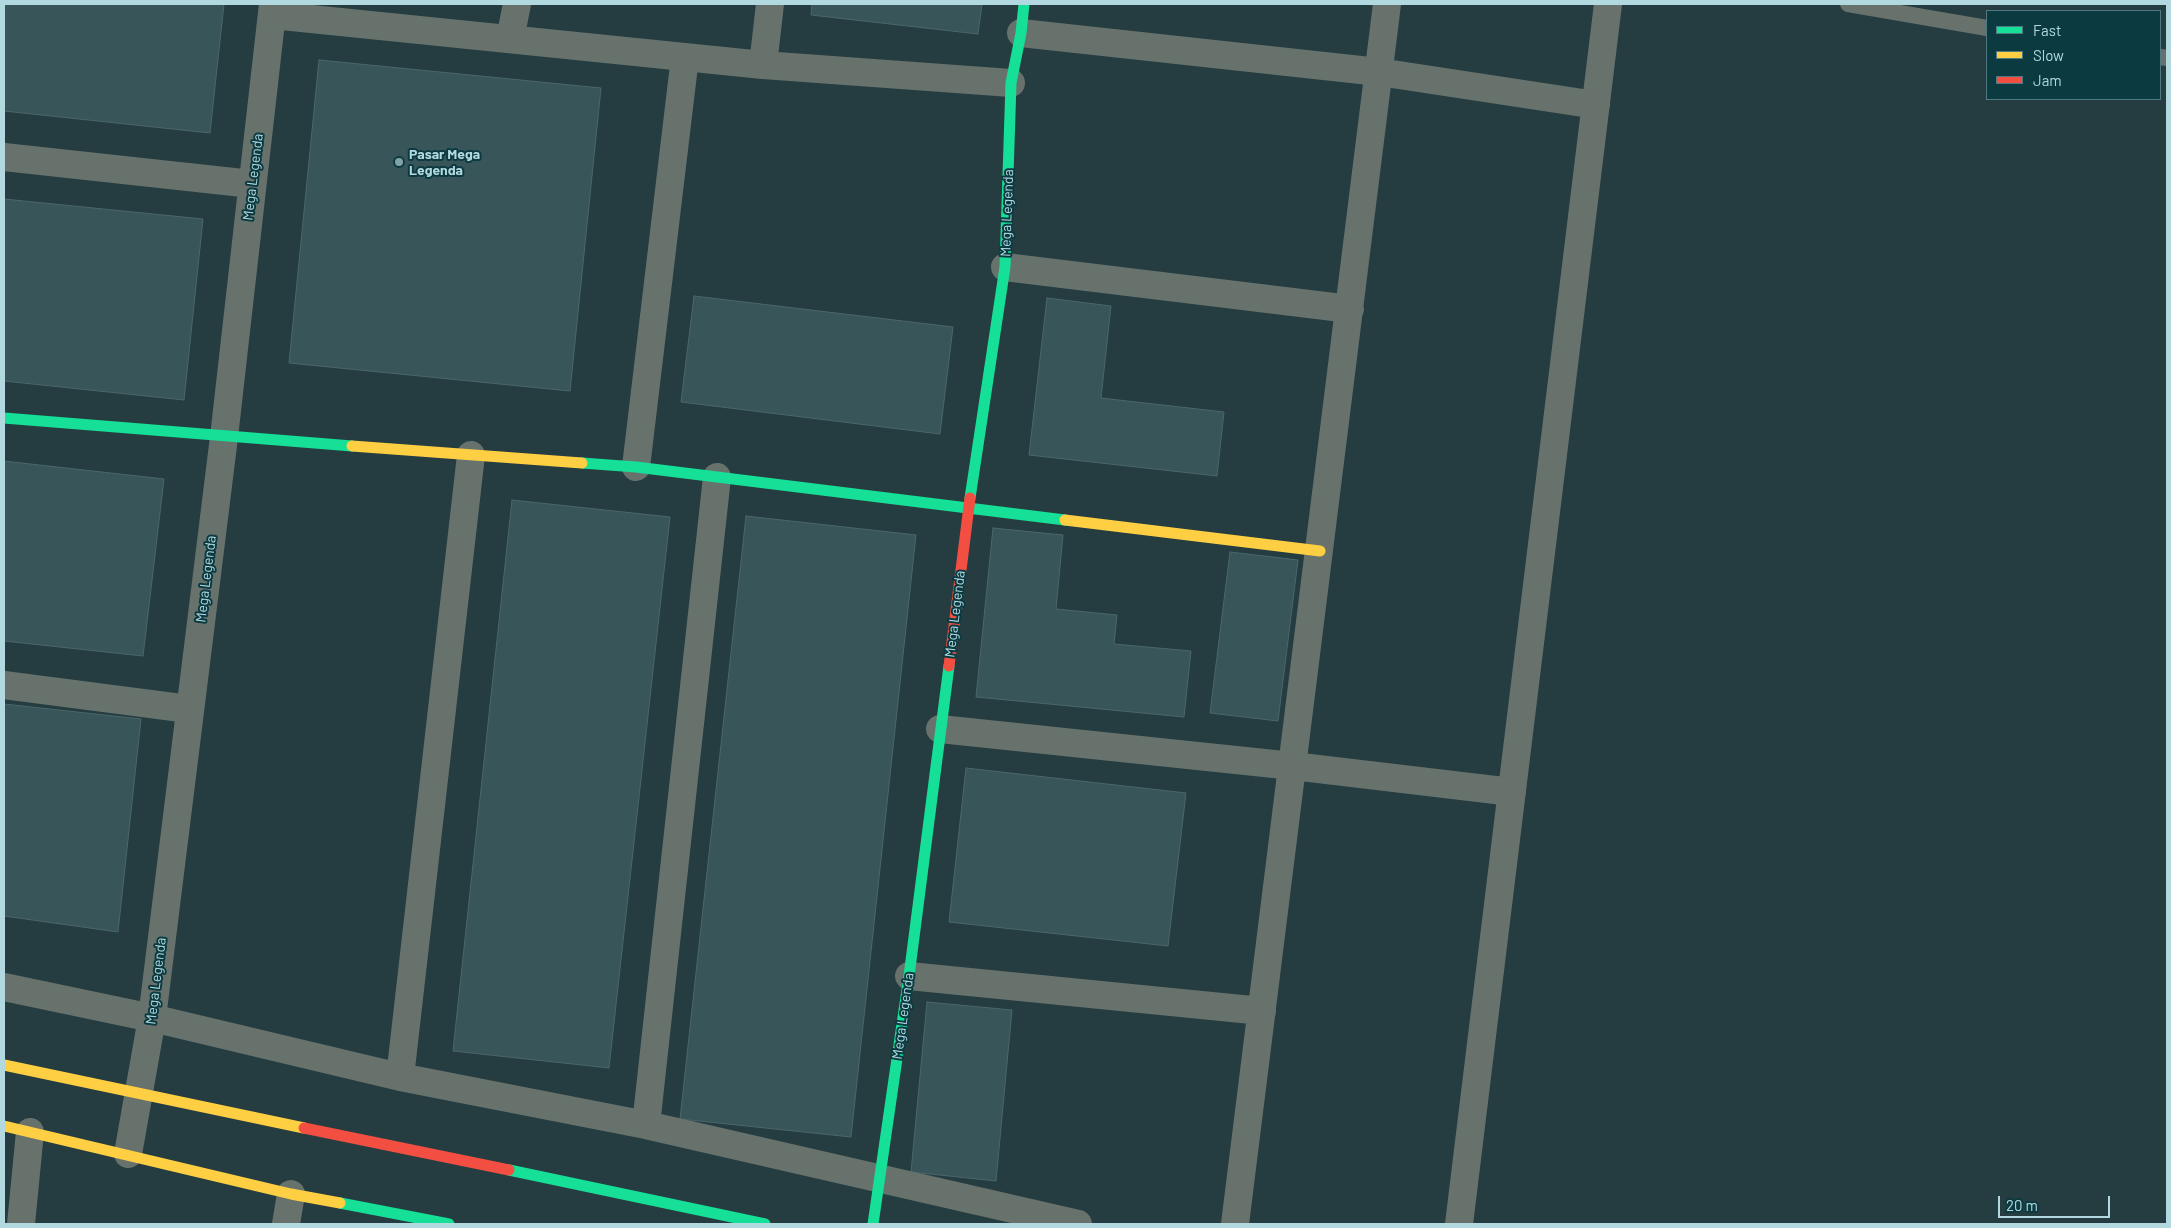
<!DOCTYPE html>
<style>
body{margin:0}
#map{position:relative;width:2171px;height:1228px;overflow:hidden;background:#253d40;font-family:Barlow,sans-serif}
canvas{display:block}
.frame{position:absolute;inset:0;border:5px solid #b3d9e0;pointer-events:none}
.legend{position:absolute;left:1986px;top:10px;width:175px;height:90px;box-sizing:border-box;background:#0c3a41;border:1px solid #4f7a81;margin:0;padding:6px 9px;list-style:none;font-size:15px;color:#b3d9e0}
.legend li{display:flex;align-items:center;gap:10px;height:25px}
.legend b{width:25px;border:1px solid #4f7a81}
.scale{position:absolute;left:1998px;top:1196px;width:112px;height:22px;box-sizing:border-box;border:2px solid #b3d9e0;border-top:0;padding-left:6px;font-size:15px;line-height:18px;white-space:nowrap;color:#b3d9e0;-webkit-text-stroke:4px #0c3a41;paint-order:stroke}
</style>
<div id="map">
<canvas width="2171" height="1228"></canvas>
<div class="frame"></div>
<ul class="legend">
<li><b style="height:6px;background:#16e098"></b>Fast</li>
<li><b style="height:6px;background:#ffcf43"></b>Slow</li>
<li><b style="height:6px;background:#f24e42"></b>Jam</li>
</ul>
<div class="scale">20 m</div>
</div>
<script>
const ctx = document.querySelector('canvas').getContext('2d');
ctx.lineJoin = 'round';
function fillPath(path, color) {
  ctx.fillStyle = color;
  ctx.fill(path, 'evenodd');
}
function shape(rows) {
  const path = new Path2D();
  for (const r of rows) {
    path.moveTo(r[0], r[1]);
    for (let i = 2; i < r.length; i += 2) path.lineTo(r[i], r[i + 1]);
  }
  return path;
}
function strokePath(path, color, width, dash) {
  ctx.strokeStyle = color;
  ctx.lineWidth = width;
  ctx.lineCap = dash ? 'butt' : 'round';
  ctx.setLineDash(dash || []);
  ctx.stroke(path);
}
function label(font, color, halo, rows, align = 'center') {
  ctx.font = font + ' Barlow,sans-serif';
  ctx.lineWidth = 4;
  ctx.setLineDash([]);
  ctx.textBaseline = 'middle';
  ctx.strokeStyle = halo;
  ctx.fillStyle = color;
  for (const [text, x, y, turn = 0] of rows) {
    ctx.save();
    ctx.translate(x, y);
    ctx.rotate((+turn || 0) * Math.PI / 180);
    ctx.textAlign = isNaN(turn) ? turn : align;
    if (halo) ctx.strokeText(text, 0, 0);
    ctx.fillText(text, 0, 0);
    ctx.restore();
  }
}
const building = shape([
 [4,4,224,4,210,133,4,111,4,4],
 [812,4,982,4,978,34,811,15,812,4],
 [319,60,601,88,570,391,289,363,319,60],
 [4,199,203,219,184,400,4,381,4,199],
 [694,296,953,327,940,434,681,402,694,296],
 [1047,298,1111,306,1101,398,1224,412,1217,476,1029,455,1047,298],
 [4,461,164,479,143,656,4,641,4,461],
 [512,500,670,517,609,1068,453,1051,512,500],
 [746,516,916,535,851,1137,680,1119,746,516],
 [993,528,1063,535,1056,609,1117,615,1114,644,1191,651,1184,717,976,697,993,528],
 [1230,552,1298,560,1278,721,1210,713,1230,552],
 [4,704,141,719,118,932,4,916,4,704],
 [966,768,1186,793,1168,946,949,922,966,768],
 [927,1002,1012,1010,996,1181,911,1172,927,1002]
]);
fillPath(building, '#385559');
strokePath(building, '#4c666a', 1);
strokePath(shape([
 [1848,4,1987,28],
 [2160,57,2167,58]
]), '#68726d', 16);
strokePath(shape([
 [272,15,763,65,1011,83],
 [1021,33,1379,72,1596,105],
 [510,39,517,4],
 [763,65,770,4],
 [4,157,252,184],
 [1005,267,1350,309],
 [636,467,685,57],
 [4,685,189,709],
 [940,729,1293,766,1512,792],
 [909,976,1262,1011],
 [4,987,152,1018,400,1077,646,1125,1078,1224],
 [400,1077,471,455],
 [646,1125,717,477],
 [128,1154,152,1018,224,437,273,4],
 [21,1224,30,1132],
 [286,1224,291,1194],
 [1235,1224,1387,4],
 [1459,1224,1608,4]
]), '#68726d', 28);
strokePath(shape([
 [4,418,352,446],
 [582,463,636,467,1065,520],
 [970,498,1005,267,1011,83,1021,33,1024,4],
 [509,1170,765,1224],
 [340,1203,449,1224],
 [873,1224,909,976,949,666]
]), '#16e098', 11);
strokePath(shape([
 [352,446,582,463],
 [1065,520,1320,551],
 [4,1065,304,1128],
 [4,1126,291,1194,340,1203]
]), '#ffcf43', 11);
strokePath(shape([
 [949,666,970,498],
 [304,1128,509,1170]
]), '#f24e42', 11);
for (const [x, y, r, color] of [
 [399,162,5,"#81a2a8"]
]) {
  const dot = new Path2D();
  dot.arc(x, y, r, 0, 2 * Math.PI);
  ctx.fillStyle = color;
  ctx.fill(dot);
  strokePath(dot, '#0c3a41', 2);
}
label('bold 14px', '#b3d9e0', '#0c3a41', [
 ["Pasar Mega",409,154],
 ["Legenda",409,170]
], 'left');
label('14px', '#b3d9e0', '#0c3a41', [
 ["Mega Legenda",253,177,-83],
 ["Mega Legenda",1007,213,-88],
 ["Mega Legenda",206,579,-83],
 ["Mega Legenda",955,614,-83],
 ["Mega Legenda",156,981,-83],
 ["Mega Legenda",903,1016,-82]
]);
</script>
